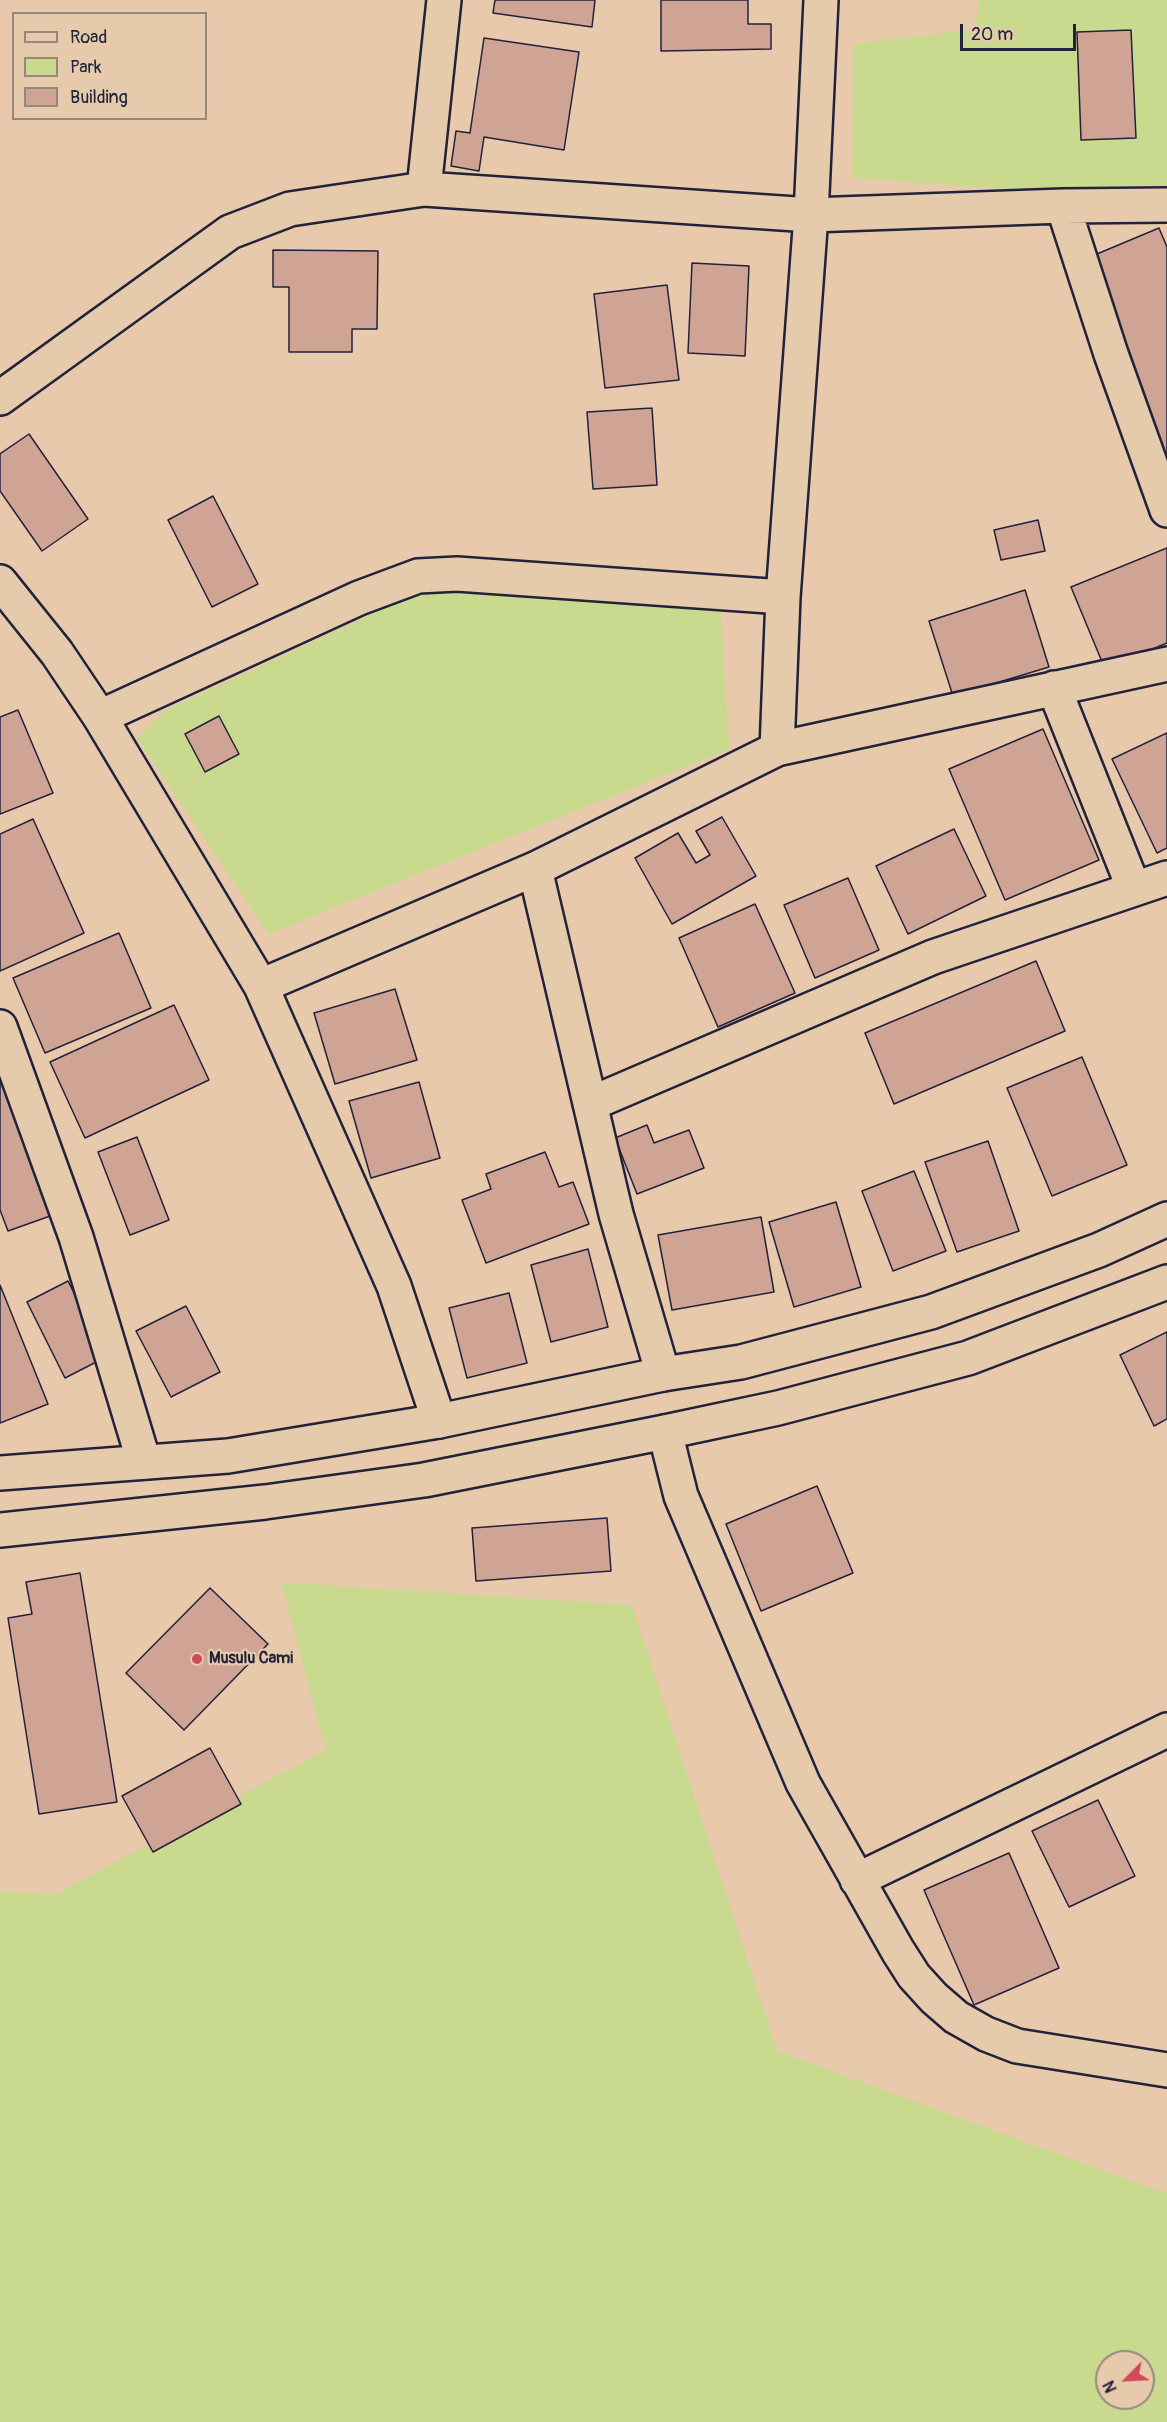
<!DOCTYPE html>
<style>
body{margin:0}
#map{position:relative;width:1167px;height:2422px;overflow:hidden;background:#e8c9ab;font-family:Pangolin,sans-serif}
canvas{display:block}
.legend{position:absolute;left:12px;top:12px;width:195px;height:108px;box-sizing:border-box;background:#e5cbac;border:2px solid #97877f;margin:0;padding:8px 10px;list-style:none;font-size:18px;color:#22223b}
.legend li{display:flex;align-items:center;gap:12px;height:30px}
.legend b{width:30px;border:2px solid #97877f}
.north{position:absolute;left:1095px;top:2350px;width:60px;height:60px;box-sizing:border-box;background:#e5cbac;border:2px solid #97877f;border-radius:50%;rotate:246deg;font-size:16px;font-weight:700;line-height:24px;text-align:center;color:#22223b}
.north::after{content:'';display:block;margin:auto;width:21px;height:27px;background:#d1495b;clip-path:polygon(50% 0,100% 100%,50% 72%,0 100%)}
.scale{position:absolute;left:960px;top:24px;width:116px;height:27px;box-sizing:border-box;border:3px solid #22223b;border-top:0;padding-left:8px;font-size:18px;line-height:21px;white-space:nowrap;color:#22223b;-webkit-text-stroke:4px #e5cbac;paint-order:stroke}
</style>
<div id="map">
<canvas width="1167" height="2422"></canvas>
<ul class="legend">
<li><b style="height:8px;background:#e5cbac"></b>Road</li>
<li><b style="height:16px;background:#c9da8e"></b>Park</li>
<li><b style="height:16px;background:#d0a494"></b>Building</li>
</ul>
<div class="north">N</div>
<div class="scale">20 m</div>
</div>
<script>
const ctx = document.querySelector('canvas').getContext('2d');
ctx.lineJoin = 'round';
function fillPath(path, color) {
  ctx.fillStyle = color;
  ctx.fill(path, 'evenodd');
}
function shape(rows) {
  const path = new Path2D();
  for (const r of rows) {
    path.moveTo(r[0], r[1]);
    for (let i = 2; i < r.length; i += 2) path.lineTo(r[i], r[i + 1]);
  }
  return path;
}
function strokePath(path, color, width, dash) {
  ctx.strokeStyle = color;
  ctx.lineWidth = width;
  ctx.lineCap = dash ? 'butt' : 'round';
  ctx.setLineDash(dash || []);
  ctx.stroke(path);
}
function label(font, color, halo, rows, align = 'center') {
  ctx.font = font + ' Pangolin,sans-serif';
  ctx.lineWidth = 4.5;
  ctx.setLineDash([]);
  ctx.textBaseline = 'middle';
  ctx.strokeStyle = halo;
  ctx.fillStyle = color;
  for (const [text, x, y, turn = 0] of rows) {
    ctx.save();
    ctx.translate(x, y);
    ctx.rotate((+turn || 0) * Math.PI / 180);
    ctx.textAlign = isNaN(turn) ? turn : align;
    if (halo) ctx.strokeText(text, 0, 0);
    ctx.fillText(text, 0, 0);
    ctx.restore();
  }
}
fillPath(shape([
 [978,0,1167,0,1167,200,852,178,854,44,976,29],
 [424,590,721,612,729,749,269,934,137,738,166,710],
 [281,1582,632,1605,777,2051,1167,2194,1167,2422,0,2422,0,1891,56,1894,326,1750],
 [1107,2362,1143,2362,1143,2398,1107,2398]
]), '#c9da8e');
const building = shape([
 [495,0,595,0,592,27,493,13,495,0],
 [661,0,748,0,748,24,771,24,771,49,661,51,661,0],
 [1131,30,1136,138,1081,140,1077,32,1131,30],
 [484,38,579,52,564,150,484,137,479,171,451,166,456,131,470,133,484,38],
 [1159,228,1167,247,1167,479,1085,259,1159,228],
 [273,250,378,251,377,329,352,329,352,352,289,352,289,287,273,287,273,250],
 [692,263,749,266,745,356,688,353,692,263],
 [667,285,679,380,605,388,594,294,667,285],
 [652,408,657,485,593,489,587,412,652,408],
 [29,434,88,519,42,551,0,491,0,454,29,434],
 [213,496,258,584,212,607,168,520,213,496],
 [1038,520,1045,551,1001,560,994,530,1038,520],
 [1167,548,1167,643,1105,669,1071,587,1167,548],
 [1025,590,1049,667,953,696,929,621,1025,590],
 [18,710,53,793,0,814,0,717,18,710],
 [219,716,239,754,205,772,185,734,219,716],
 [1043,729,1099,860,1005,900,949,769,1043,729],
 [1167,733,1167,848,1157,853,1112,759,1167,733],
 [722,817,756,876,672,924,635,858,678,833,696,863,710,855,696,831,722,817],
 [33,819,84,933,0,971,0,834,33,819],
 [954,829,986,896,908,934,876,866,954,829],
 [848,878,879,950,815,978,784,905,848,878],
 [755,904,795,993,718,1027,679,938,755,904],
 [119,933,151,1008,45,1053,13,978,119,933],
 [1036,961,1065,1031,894,1104,865,1033,1036,961],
 [395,989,417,1060,335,1084,314,1013,395,989],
 [174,1005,209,1080,85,1138,50,1062,174,1005],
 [1082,1057,1127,1165,1052,1196,1007,1088,1082,1057],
 [5,1082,53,1215,8,1231,0,1210,0,1084,5,1082],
 [419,1082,440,1158,371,1178,349,1101,419,1082],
 [647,1125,654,1143,689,1130,704,1168,637,1194,615,1138,647,1125],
 [137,1137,169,1220,130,1235,98,1152,137,1137],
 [988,1141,1019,1231,957,1252,925,1162,988,1141],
 [545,1152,559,1187,573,1182,589,1224,486,1263,462,1200,491,1189,486,1174,545,1152],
 [914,1171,946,1251,893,1271,862,1191,914,1171],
 [836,1202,861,1287,794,1307,769,1222,836,1202],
 [761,1217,774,1292,672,1310,658,1235,761,1217],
 [588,1249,608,1327,551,1342,531,1265,588,1249],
 [68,1281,106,1357,65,1378,27,1302,68,1281],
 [0,1285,48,1404,0,1423,0,1285],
 [509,1293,527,1363,467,1378,449,1308,509,1293],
 [186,1306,220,1372,171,1397,136,1331,186,1306],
 [1167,1332,1167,1419,1154,1426,1120,1355,1167,1332],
 [817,1486,853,1573,761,1611,726,1524,817,1486],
 [607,1518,611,1571,476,1581,472,1528,607,1518],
 [80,1573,117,1802,39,1814,8,1618,32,1614,26,1582,80,1573],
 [210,1588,268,1644,184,1730,126,1673,210,1588],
 [210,1748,241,1804,153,1852,122,1796,210,1748],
 [1098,1800,1135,1876,1069,1907,1032,1831,1098,1800],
 [1009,1853,1059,1968,974,2005,924,1890,1009,1853]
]);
fillPath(building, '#d0a494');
strokePath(building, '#22223b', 1.5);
const minor = shape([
 [424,189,444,0],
 [1167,205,1063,206,1111,354,1167,510],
 [0,398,230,232,290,209,424,189,811,215,1063,206],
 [0,582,57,653,100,717,261,986],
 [1054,688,1134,889],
 [100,717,359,598,418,576,457,574,783,597],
 [777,749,783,597,811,215,821,0],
 [535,869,616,1214,663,1374],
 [0,1027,76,1237,144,1462],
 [590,1104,933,957,1167,878],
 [439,1421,394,1286,261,986,535,869,777,749,1167,664],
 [665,1432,681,1496,803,1783,898,1951,914,1976,934,1998,956,2017,986,2034,1017,2046,1167,2070],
 [857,1880,1167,1730]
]);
const tertiary = shape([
 [0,1473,228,1456,439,1421,663,1374,741,1362,931,1312,1099,1250,1167,1219],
 [0,1530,265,1502,424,1480,665,1432,778,1408,968,1358,1167,1282]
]);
strokePath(minor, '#22223b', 38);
strokePath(tertiary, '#22223b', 38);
strokePath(minor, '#e5cbac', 33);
strokePath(tertiary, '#e5cbac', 33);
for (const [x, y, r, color] of [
 [197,1659,6,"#d1495b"]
]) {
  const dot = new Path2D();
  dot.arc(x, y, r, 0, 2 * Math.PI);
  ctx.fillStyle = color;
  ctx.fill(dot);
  strokePath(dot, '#e5cbac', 2);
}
label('bold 16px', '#22223b', '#e5cbac', [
 ["Musulu Cami",209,1659]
], 'left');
</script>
